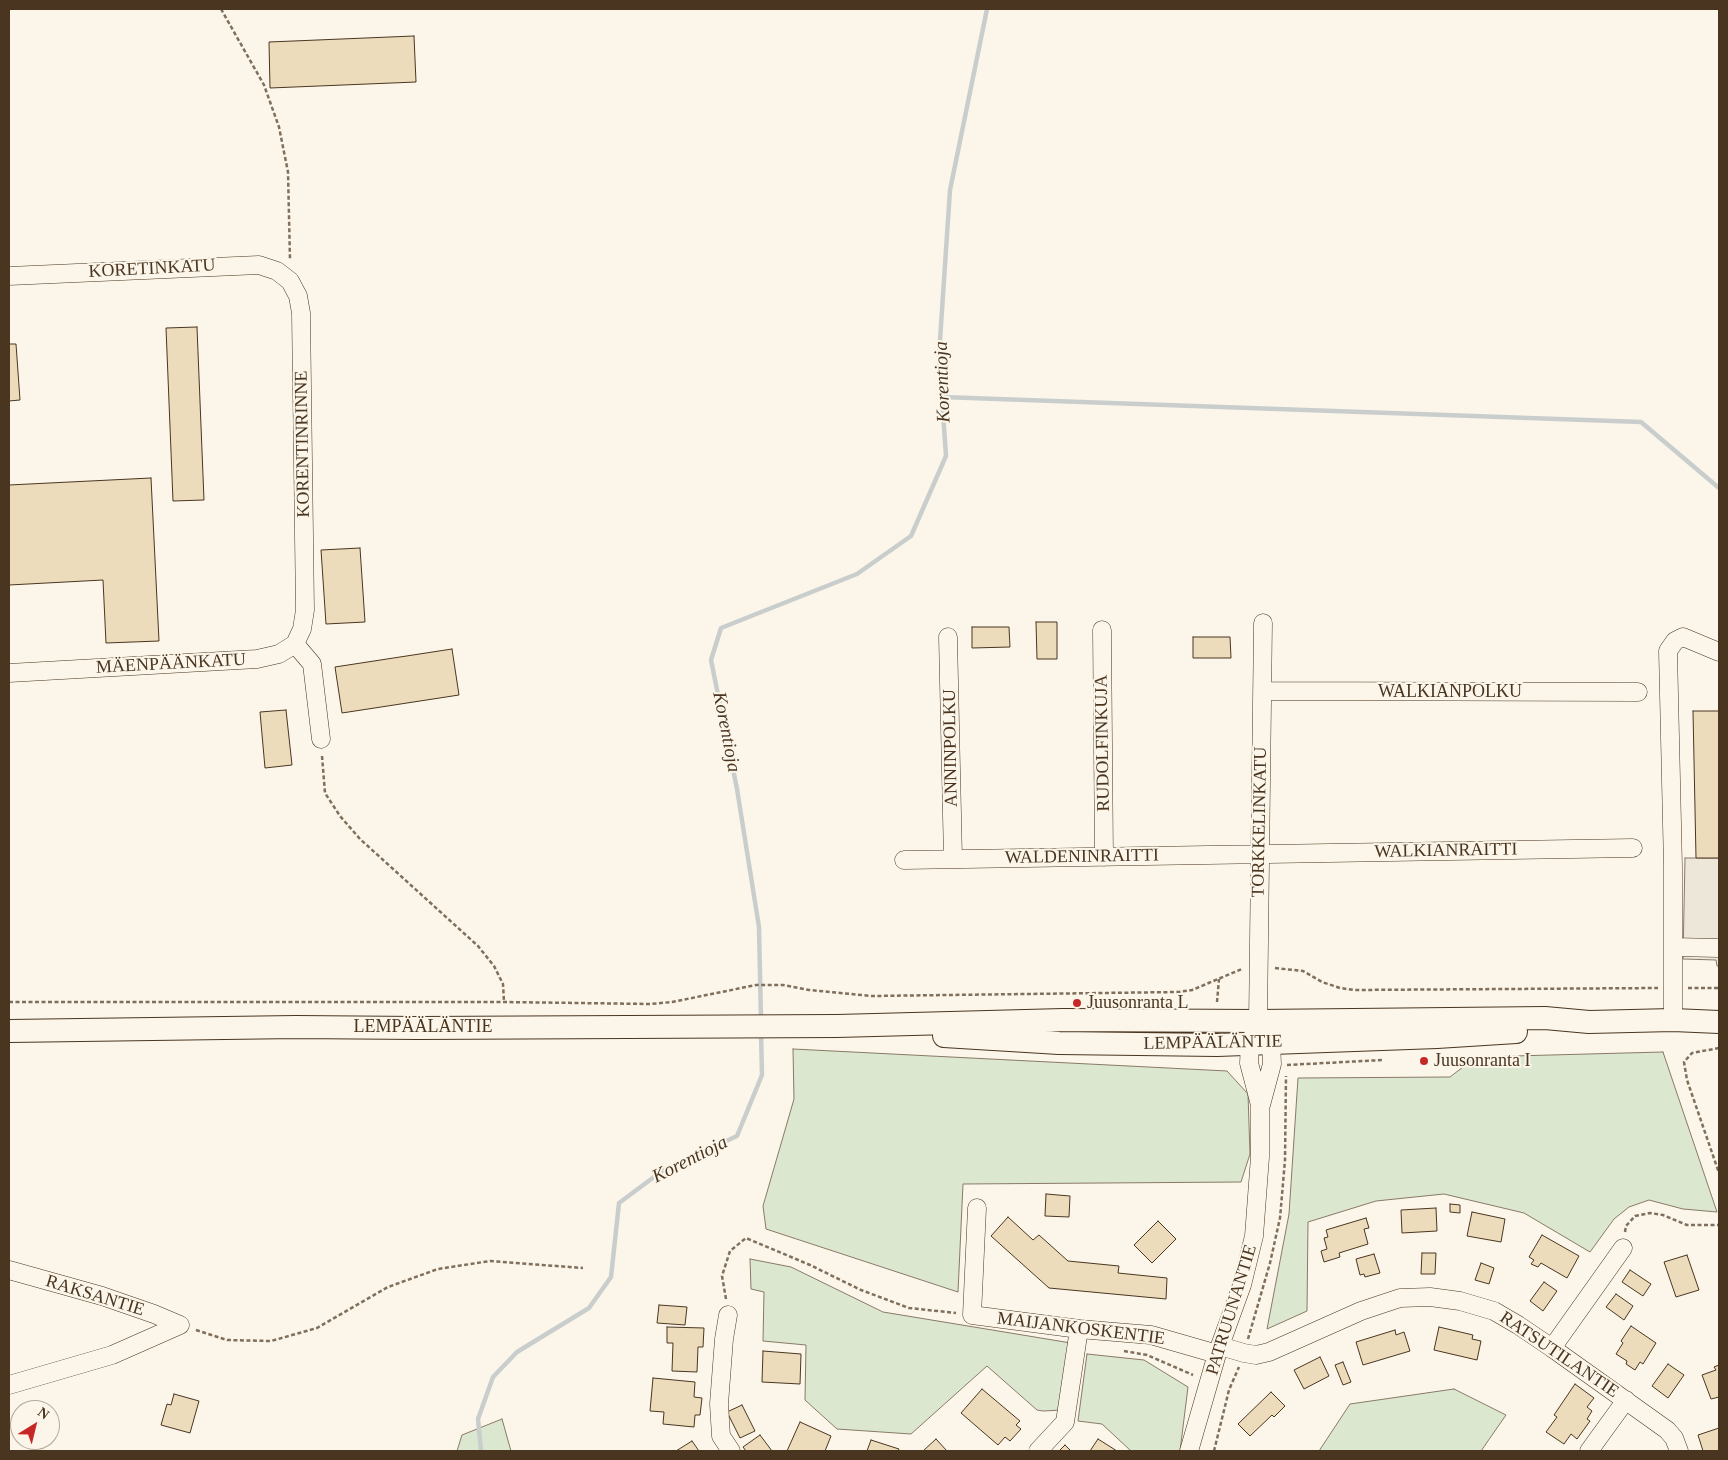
<!DOCTYPE html>
<meta charset="utf-8">
<style>
body{margin:0}
#map{position:relative;width:1728px;height:1460px;overflow:hidden;background:#fbf6e9;font-family:Georgia,serif}
canvas{display:block}
.frame{position:absolute;inset:0;border:10px solid #4a3520;pointer-events:none}
.north{position:absolute;left:10px;top:1400px;width:50px;height:50px;box-sizing:border-box;background:#fbf6e9;border:1px solid #b4a999;border-radius:50%;rotate:36deg;font-size:14px;font-weight:700;line-height:20px;text-align:center;color:#4a3520}
.north::after{content:'';display:block;margin:auto;width:18px;height:22px;background:#c62828;clip-path:polygon(50% 0,100% 100%,50% 72%,0 100%)}
</style>
<div id="map">
<canvas width="1728" height="1460"></canvas>
<div class="frame"></div>
<div class="north">N</div>
</div>
<script>
const ctx = document.querySelector('canvas').getContext('2d');
ctx.lineJoin = 'round';
function fillPath(path, color) {
  ctx.fillStyle = color;
  ctx.fill(path, 'evenodd');
}
function shape(rows) {
  const path = new Path2D();
  for (const r of rows) {
    path.moveTo(r[0], r[1]);
    for (let i = 2; i < r.length; i += 2) path.lineTo(r[i], r[i + 1]);
  }
  return path;
}
function strokePath(path, color, width, dash) {
  ctx.strokeStyle = color;
  ctx.lineWidth = width;
  ctx.lineCap = dash ? 'butt' : 'round';
  ctx.setLineDash(dash || []);
  ctx.stroke(path);
}
function label(font, color, halo, rows, align = 'center') {
  ctx.font = font + ' Georgia,serif';
  ctx.lineWidth = 4;
  ctx.setLineDash([]);
  ctx.textBaseline = 'middle';
  ctx.strokeStyle = halo;
  ctx.fillStyle = color;
  for (const [text, x, y, turn = 0] of rows) {
    ctx.save();
    ctx.translate(x, y);
    ctx.rotate((+turn || 0) * Math.PI / 180);
    ctx.textAlign = isNaN(turn) ? turn : align;
    if (halo) ctx.strokeText(text, 0, 0);
    ctx.fillText(text, 0, 0);
    ctx.restore();
  }
}
const green = shape([
 [793,1049,1227,1071,1248,1094,1250,1154,1241,1182,963,1184,958,1292,766,1229,763,1206,794,1099,793,1049],
 [1663,1052,1717,1212,1683,1209,1649,1200,1629,1207,1614,1219,1590,1252,1524,1213,1444,1194,1376,1201,1308,1222,1307,1311,1267,1329,1289,1214,1298,1078,1450,1077,1476,1057,1663,1052],
 [750,1259,791,1267,883,1312,1071,1343,1062,1410,1043,1411,1037,1410,987,1366,911,1434,837,1429,805,1400,806,1345,763,1341,764,1292,751,1289,750,1259],
 [1087,1354,1144,1360,1188,1387,1180,1451,1131,1451,1102,1424,1078,1421,1087,1354],
 [1454,1389,1506,1415,1481,1451,1319,1451,1350,1404,1454,1389],
 [502,1419,511,1451,457,1451,462,1435,502,1419]
]);
fillPath(green, '#dce7d0');
strokePath(green, '#887966', 1);
const parking = shape([
 [1685,858,1719,858,1719,966,1717,966,1716,960,1683,959,1685,858]
]);
fillPath(parking, '#ede7d9');
strokePath(parking, '#887966', 1);
strokePath(shape([
 [942,397,1641,422,1719,488],
 [761,1020,759,927,737,789,711,660,721,628,857,574,911,536,946,456,939,355,950,190,987,9],
 [481,1451,478,1419,493,1377,517,1352,589,1308,611,1277,619,1203,662,1171,737,1136,762,1075,761,1033]
]), '#c9cecd', 4.5);
const building = shape([
 [414,36,416,82,270,88,269,42,414,36],
 [197,327,204,500,173,501,166,328,197,327],
 [9,344,16,344,20,400,9,401,9,344],
 [151,478,159,641,106,643,103,580,9,585,9,485,151,478],
 [360,548,365,622,326,624,321,550,360,548],
 [1036,622,1057,622,1057,659,1037,659,1036,622],
 [972,627,1009,627,1010,647,972,648,972,627],
 [1193,637,1230,637,1231,658,1193,658,1193,637],
 [452,649,459,695,342,713,335,667,452,649],
 [286,710,292,765,265,768,260,712,286,710],
 [1693,711,1719,711,1719,858,1696,858,1693,711],
 [1046,1194,1070,1196,1069,1217,1045,1216,1046,1194],
 [1450,1204,1460,1205,1460,1213,1450,1212,1450,1204],
 [1436,1208,1437,1231,1402,1233,1401,1210,1436,1208],
 [1472,1212,1505,1219,1501,1242,1467,1236,1472,1212],
 [1008,1217,1033,1240,1039,1235,1068,1261,1119,1266,1118,1273,1167,1278,1166,1299,1049,1288,991,1236,1008,1217],
 [1366,1218,1369,1228,1364,1229,1368,1244,1339,1253,1340,1257,1324,1262,1321,1251,1327,1249,1324,1238,1328,1237,1326,1230,1366,1218],
 [1158,1221,1176,1239,1152,1263,1134,1245,1158,1221],
 [1542,1235,1579,1256,1567,1278,1541,1263,1538,1267,1531,1264,1534,1260,1529,1257,1542,1235],
 [1422,1253,1436,1253,1435,1274,1421,1274,1422,1253],
 [1374,1254,1380,1273,1365,1277,1364,1274,1360,1275,1356,1259,1374,1254],
 [1687,1255,1699,1290,1676,1297,1664,1262,1687,1255],
 [1481,1263,1494,1268,1489,1284,1475,1280,1481,1263],
 [1630,1270,1651,1284,1643,1296,1622,1282,1630,1270],
 [1544,1282,1557,1291,1543,1311,1530,1301,1544,1282],
 [1616,1294,1633,1306,1624,1320,1606,1307,1616,1294],
 [659,1305,687,1307,685,1325,657,1323,659,1305],
 [1631,1326,1656,1343,1643,1364,1640,1362,1635,1370,1626,1364,1627,1361,1616,1354,1623,1343,1621,1341,1631,1326],
 [667,1327,704,1328,703,1347,698,1347,697,1372,672,1371,673,1343,667,1343,667,1327],
 [1439,1327,1473,1335,1472,1339,1481,1341,1477,1360,1434,1350,1439,1327],
 [1395,1330,1396,1335,1404,1332,1410,1351,1363,1365,1356,1342,1395,1330],
 [763,1351,801,1354,800,1384,762,1382,763,1351],
 [1320,1357,1329,1376,1304,1389,1294,1370,1320,1357],
 [1343,1362,1351,1382,1343,1385,1335,1365,1343,1362],
 [1668,1364,1684,1375,1668,1398,1652,1386,1668,1364],
 [1719,1365,1719,1397,1711,1399,1702,1375,1716,1370,1714,1367,1719,1365],
 [653,1378,695,1382,694,1397,702,1398,700,1415,695,1415,694,1427,663,1424,664,1412,650,1411,653,1378],
 [1575,1384,1594,1398,1587,1407,1592,1411,1587,1419,1590,1421,1577,1439,1571,1434,1564,1444,1546,1432,1557,1417,1554,1415,1575,1384],
 [982,1389,1020,1421,1016,1425,1021,1429,1010,1441,1005,1437,998,1445,961,1413,982,1389],
 [1271,1392,1285,1406,1274,1417,1272,1415,1250,1436,1238,1424,1271,1392],
 [174,1394,199,1401,190,1433,161,1425,167,1404,171,1405,174,1394],
 [742,1405,755,1431,740,1438,727,1412,742,1405],
 [800,1422,831,1436,825,1451,787,1451,800,1422],
 [1719,1428,1719,1451,1703,1451,1698,1435,1719,1428],
 [760,1435,772,1451,746,1451,743,1447,760,1435],
 [936,1439,947,1451,923,1451,936,1439],
 [1098,1439,1117,1451,1090,1451,1098,1439],
 [871,1440,899,1449,898,1451,867,1451,871,1440],
 [692,1441,699,1451,676,1451,692,1441],
 [1065,1445,1071,1451,1059,1451,1065,1445]
]);
fillPath(building, '#ecdcbc');
strokePath(building, '#4a3520', 1);
const minor = shape([
 [9,276,259,265,277,271,290,281,298,296,301,313,305,610,302,629,295,644,279,654,257,659,9,673],
 [1102,630,1104,857],
 [948,637,953,859],
 [295,644,312,664,321,739],
 [1262,691,1638,692],
 [904,860,1633,848],
 [1673,947,1719,948],
 [1673,1020,1673,867,1668,651,1675,641,1683,637,1719,652],
 [1261,1105,1272,1064,1271,1043,1264,1032],
 [977,1208,972,1315,1079,1329,1151,1335,1217,1354],
 [9,1270,102,1296,154,1314,180,1325],
 [728,1315,724,1339,719,1404,721,1436,731,1451],
 [1220,1346,1244,1353,1256,1355,1269,1352,1361,1311,1400,1298,1430,1297,1460,1301,1494,1311,1518,1325,1552,1348,1667,1430,1674,1438,1679,1451],
 [1552,1348,1623,1248],
 [9,1385,112,1355,180,1325],
 [1038,1451,1065,1422,1079,1329],
 [1189,1451,1217,1354,1242,1285,1254,1236,1260,1157,1260,1105,1249,1063,1250,1044,1258,1021,1263,623],
 [1589,1451,1626,1400]
]);
const major = shape([
 [9,1031,296,1027,418,1028,837,1026,1063,1020,1258,1021,1545,1018,1589,1022,1673,1020,1719,1022],
 [944,1036,1059,1043,1217,1045,1437,1037,1516,1032]
]);
strokePath(minor, '#4a3520', 19);
strokePath(major, '#4a3520', 24);
strokePath(shape([
 [221,9,264,85,279,127,288,172,290,260],
 [322,756,325,793,340,816,360,839,478,946,494,966,503,984,504,1002],
 [1275,968,1303,971,1322,982,1340,988,1354,990,1658,988],
 [1688,988,1719,988],
 [9,1002,504,1002,651,1004,672,1002,756,985,783,985,809,990,872,996,1178,992,1192,990,1242,969],
 [1217,1002,1219,979],
 [1719,1048,1692,1053,1684,1062,1687,1080,1719,1173],
 [1287,1065,1383,1060],
 [1625,1232,1626,1226,1635,1216,1650,1213,1663,1215,1687,1225,1719,1225],
 [726,1299,722,1276,730,1251,746,1238,810,1265,861,1290,909,1308,956,1313],
 [196,1330,227,1340,271,1341,317,1328,388,1287,438,1269,490,1261,583,1268],
 [1248,1339,1270,1263,1280,1218,1285,1160,1286,1076],
 [1124,1351,1147,1355,1193,1375],
 [1214,1451,1229,1390,1239,1367]
]), '#7f6f5c', 2.5, [4, 2.5]);
strokePath(minor, '#fbf6e9', 18);
strokePath(major, '#fbf6e9', 22);
for (const [x, y, r, color] of [
 [1077,1003,5,"#c62828"],
 [1424,1061,5,"#c62828"]
]) {
  const dot = new Path2D();
  dot.arc(x, y, r, 0, 2 * Math.PI);
  ctx.fillStyle = color;
  ctx.fill(dot);
  strokePath(dot, '#fbf6e9', 2);
}
label('18px', '#4a3520', '#fbf6e9', [
 ["KORETINKATU",152,269,-3],
 ["KORENTINRINNE",303,444,-91],
 ["MÄENPÄÄNKATU",171,664,-3],
 ["WALKIANPOLKU",1450,692],
 ["RUDOLFINKUJA",1103,743,-91],
 ["ANNINPOLKU",951,748,-91],
 ["TORKKELINKATU",1260,822,-89],
 ["WALKIANRAITTI",1446,851,-1],
 ["WALDENINRAITTI",1082,857,-1],
 ["LEMPÄÄLÄNTIE",423,1027],
 ["LEMPÄÄLÄNTIE",1213,1043,-1],
 ["RAKSANTIE",95,1296,17],
 ["PATRUUNANTIE",1232,1310,-73],
 ["MAIJANKOSKENTIE",1081,1329,7],
 ["RATSUTILANTIE",1559,1355,34]
]);
label('18px', '#4a3520', '#fbf6e9', [
 ["Juusonranta L",1087,1003],
 ["Juusonranta I",1434,1061]
], 'left');
label('italic 19px', '#4a3520', '#fbf6e9', [
 ["Korentioja",943,382,-92],
 ["Korentioja",726,732,79],
 ["Korentioja",690,1160,-27]
]);
</script>
